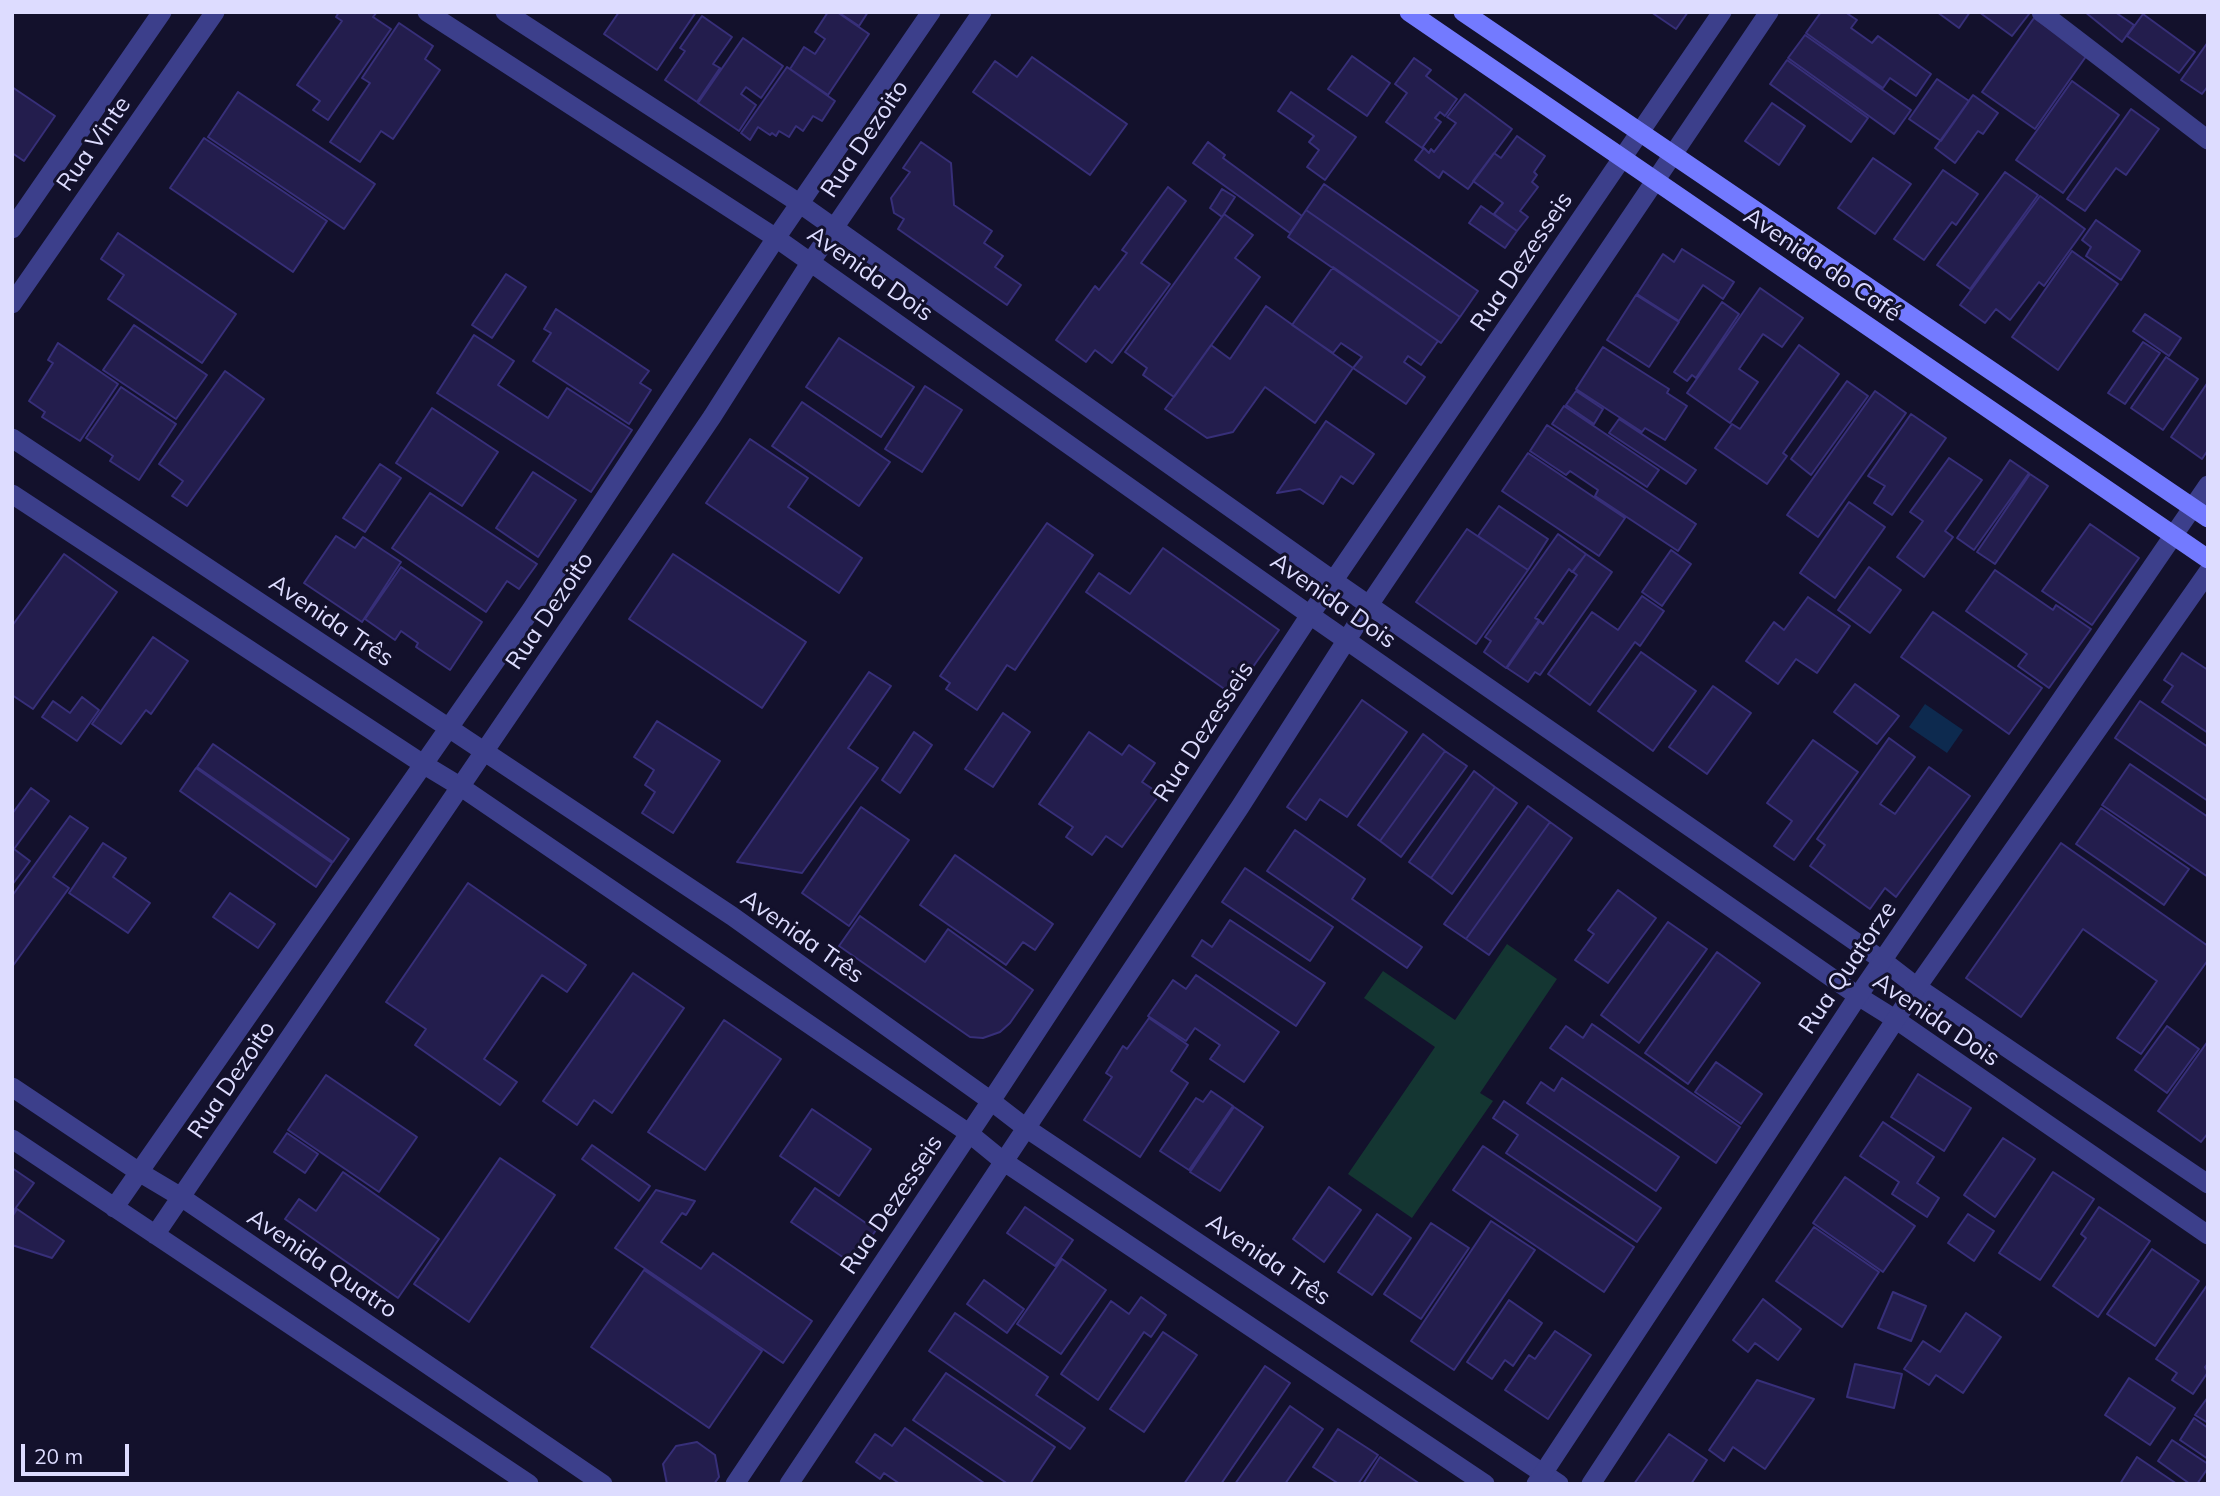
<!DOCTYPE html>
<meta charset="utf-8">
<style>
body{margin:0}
#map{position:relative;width:2220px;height:1496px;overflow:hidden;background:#13112c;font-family:Mulish,sans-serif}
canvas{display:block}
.frame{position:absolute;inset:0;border:14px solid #dddcff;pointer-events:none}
.scale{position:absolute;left:21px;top:1444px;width:108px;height:32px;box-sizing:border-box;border:4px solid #dddcff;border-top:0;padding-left:9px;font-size:21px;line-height:24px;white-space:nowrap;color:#dddcff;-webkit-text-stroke:5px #13112c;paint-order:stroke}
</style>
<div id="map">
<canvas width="2220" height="1496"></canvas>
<div class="frame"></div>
<div class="scale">20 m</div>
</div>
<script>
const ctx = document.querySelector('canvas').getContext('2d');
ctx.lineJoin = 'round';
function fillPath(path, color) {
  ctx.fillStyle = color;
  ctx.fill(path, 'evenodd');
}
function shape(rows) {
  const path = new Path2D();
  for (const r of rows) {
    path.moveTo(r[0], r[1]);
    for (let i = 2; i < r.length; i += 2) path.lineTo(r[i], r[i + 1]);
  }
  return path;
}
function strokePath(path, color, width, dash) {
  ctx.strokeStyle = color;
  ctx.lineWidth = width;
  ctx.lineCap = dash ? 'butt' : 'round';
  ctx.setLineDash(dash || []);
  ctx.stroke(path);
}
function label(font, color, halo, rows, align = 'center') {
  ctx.font = font + ' Mulish,sans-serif';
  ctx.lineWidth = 6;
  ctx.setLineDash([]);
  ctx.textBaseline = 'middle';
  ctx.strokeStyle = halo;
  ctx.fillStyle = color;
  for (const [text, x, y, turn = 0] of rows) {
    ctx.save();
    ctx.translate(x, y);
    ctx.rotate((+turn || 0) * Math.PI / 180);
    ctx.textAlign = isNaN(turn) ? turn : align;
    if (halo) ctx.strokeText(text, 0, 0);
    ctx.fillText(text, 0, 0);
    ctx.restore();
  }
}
fillPath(shape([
 [1507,944,1557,979,1480,1093,1493,1101,1412,1218,1348,1174,1435,1047,1364,998,1383,971,1455,1020]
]), '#143632');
fillPath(shape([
 [1925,704,1963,730,1947,753,1909,727]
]), '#0d2a4f');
const building = shape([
 [339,12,377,12,373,17,391,29,328,120,313,110,320,101,297,85,342,21,336,17,339,12],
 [619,12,696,12,657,70,604,34,619,12],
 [828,12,837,12,869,34,828,95,790,69,804,47,815,54,825,39,815,32,828,12],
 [838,12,868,12,859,26,838,12],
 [1651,12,1688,12,1676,29,1651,12],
 [1821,12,1845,12,1857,20,1851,28,1872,43,1878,36,1931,74,1916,96,1890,78,1883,88,1806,33,1821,12],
 [1937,12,1970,12,1959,28,1937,12],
 [1979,12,2027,12,2029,14,2012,36,1979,12],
 [2085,12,2115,12,2134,25,2122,42,2085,12],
 [2143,14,2195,52,2179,73,2127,36,2143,14],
 [702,16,732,37,713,64,720,68,697,102,665,80,685,51,680,48,702,16],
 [2034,18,2087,55,2035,129,1982,92,2034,18],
 [399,23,433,46,425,59,440,70,393,139,381,131,360,162,330,142,370,83,362,78,399,23],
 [1805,35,1911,110,1894,134,1788,58,1805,35],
 [743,38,783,66,761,98,746,87,741,94,756,105,739,131,698,103,743,38],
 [2208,42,2208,86,2202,94,2181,80,2208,42],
 [1352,56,1390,83,1367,116,1328,89,1352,56],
 [1032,57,1127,124,1090,175,973,92,995,61,1017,77,1032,57],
 [1414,58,1431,70,1426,76,1457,99,1445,116,1440,112,1435,118,1441,122,1422,148,1386,122,1407,93,1395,84,1414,58],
 [1787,60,1868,118,1851,142,1770,84,1787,60],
 [787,67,835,101,822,121,813,116,803,131,796,126,789,137,779,131,776,136,772,133,770,135,758,127,750,140,741,133,787,67],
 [1937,79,1969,101,1941,141,1909,119,1937,79],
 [2072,81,2119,115,2063,193,2016,160,2072,81],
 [12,87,55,116,24,161,12,153,12,87],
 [238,92,375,184,344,229,208,137,238,92],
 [1291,92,1356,137,1325,180,1307,167,1319,150,1309,142,1314,136,1278,111,1291,92],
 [1465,94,1512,129,1468,189,1443,171,1439,178,1415,160,1424,148,1429,153,1431,149,1434,152,1456,123,1447,117,1465,94],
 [1973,95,1998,113,1983,134,1978,131,1955,163,1935,148,1973,95],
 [1772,103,1805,126,1779,165,1745,141,1772,103],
 [2131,109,2159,129,2126,175,2116,168,2085,211,2067,199,2131,109],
 [1517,136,1545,156,1534,172,1537,175,1532,182,1538,187,1520,211,1528,217,1517,231,1494,214,1503,203,1473,181,1494,153,1501,158,1517,136],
 [204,138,327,221,293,272,170,188,204,138],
 [921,142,951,163,954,205,992,231,984,243,1003,256,995,267,1021,285,1007,305,898,229,904,219,894,213,891,198,910,172,903,168,921,142],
 [1208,142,1225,155,1223,158,1302,216,1290,233,1193,163,1208,142],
 [1873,158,1911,184,1875,234,1838,208,1873,158],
 [1943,170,1978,194,1956,225,1952,222,1924,260,1894,239,1943,170],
 [2005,172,2038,195,1970,289,1937,265,2005,172],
 [1324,184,1478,291,1460,317,1306,210,1324,184],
 [1168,187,1186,201,1141,263,1170,284,1112,363,1095,350,1086,362,1056,340,1095,286,1099,290,1127,253,1122,250,1168,187],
 [1222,189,1235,197,1222,217,1210,208,1222,189],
 [2040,196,2085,229,2044,286,2039,282,2010,320,1996,309,1985,323,1960,305,2040,196],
 [1481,206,1517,231,1505,248,1469,223,1481,206],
 [1306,210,1460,317,1441,343,1288,237,1306,210],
 [1224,214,1253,235,1235,258,1260,277,1174,397,1143,375,1147,368,1125,352,1224,214],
 [2096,220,2140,251,2121,280,2086,256,2091,247,2082,240,2096,220],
 [118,233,236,314,202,363,108,299,124,275,101,259,118,233],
 [1682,249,1734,282,1723,299,1703,285,1679,321,1637,294,1663,254,1674,262,1682,249],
 [2072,251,2118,284,2058,370,2012,337,2072,251],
 [1333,267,1438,341,1421,365,1408,356,1404,362,1425,377,1406,404,1353,368,1362,357,1341,343,1333,353,1292,325,1333,267],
 [506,274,526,287,492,338,472,325,506,274],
 [1760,288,1803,318,1782,347,1763,334,1739,369,1758,382,1730,423,1687,393,1760,288],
 [1636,295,1679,322,1649,367,1607,340,1636,295],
 [1722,302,1739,314,1696,378,1692,375,1687,381,1674,372,1722,302],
 [1266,306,1353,368,1315,423,1265,387,1233,432,1207,438,1165,409,1211,345,1230,359,1266,306],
 [556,309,649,371,640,383,651,390,629,424,533,361,551,333,544,329,556,309],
 [2145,314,2181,338,2169,356,2133,331,2145,314],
 [134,325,207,375,176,419,103,370,134,325],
 [474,335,514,361,498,385,548,418,567,388,632,430,591,492,437,393,474,335],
 [839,338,914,387,881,437,806,387,839,338],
 [2143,342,2160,353,2125,404,2108,393,2143,342],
 [58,343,118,384,80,441,42,417,45,412,29,401,53,363,48,360,58,343],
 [1799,345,1839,374,1783,453,1787,456,1767,484,1715,448,1732,424,1740,429,1799,345],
 [1603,347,1669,389,1667,393,1687,406,1665,440,1645,428,1642,432,1576,389,1603,347],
 [2166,357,2198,379,2163,430,2131,408,2166,357],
 [225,371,264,399,187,506,172,496,183,481,159,464,225,371],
 [1847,381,1868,396,1811,475,1791,459,1847,381],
 [2208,382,2208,450,2202,459,2171,437,2208,382],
 [925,386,962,410,922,472,885,449,925,386],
 [121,387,176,424,139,480,110,461,113,456,86,438,121,387],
 [1576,391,1603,409,1594,424,1566,405,1576,391],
 [1875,391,1906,413,1818,537,1787,515,1875,391],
 [802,402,890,462,859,506,772,446,802,402],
 [1564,406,1659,470,1647,487,1552,424,1564,406],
 [432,408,498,452,462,506,396,463,432,408],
 [1911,414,1946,438,1892,515,1874,503,1885,486,1868,476,1911,414],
 [1619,419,1696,470,1686,484,1609,433,1619,419],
 [1326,421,1374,454,1353,484,1341,476,1323,504,1300,489,1277,493,1326,421],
 [1547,425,1696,524,1678,551,1595,496,1598,490,1570,471,1566,475,1530,451,1547,425],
 [750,439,808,478,788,507,862,558,839,593,706,503,750,439],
 [1528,453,1625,518,1599,556,1502,491,1528,453],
 [1949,458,1982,480,1945,531,1953,537,1924,577,1897,557,1923,521,1910,512,1949,458],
 [2010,460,2029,473,1974,550,1957,538,2010,460],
 [380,464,401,478,365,532,343,518,380,464],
 [533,472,576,500,538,557,496,528,533,472],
 [2030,474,2048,486,1995,564,1977,552,2030,474],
 [430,493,537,564,519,589,507,581,486,612,392,548,430,493],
 [1849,502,1885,527,1835,598,1800,573,1849,502],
 [1499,506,1548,539,1528,570,1478,536,1499,506],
 [1047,523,1093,555,1015,670,1007,665,977,710,946,689,950,683,940,676,1047,523],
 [2090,524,2139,558,2092,625,2042,591,2090,524],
 [1467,529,1528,570,1476,644,1416,602,1467,529],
 [1558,534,1586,554,1572,572,1569,569,1535,618,1539,620,1506,668,1484,652,1491,641,1485,637,1558,534],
 [336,536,355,548,363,537,401,562,362,622,304,583,336,536],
 [1163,548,1279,630,1233,695,1086,592,1099,573,1130,594,1163,548],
 [1671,550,1691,564,1662,606,1642,592,1671,550],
 [64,554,117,592,33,709,12,695,12,626,64,554],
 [673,554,806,642,762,708,629,619,673,554],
 [1586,554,1612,572,1540,675,1535,672,1528,682,1507,668,1540,621,1543,624,1577,575,1573,572,1586,554],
 [401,567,482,622,450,670,416,647,418,643,401,631,395,640,365,619,401,567],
 [1869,567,1901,590,1870,633,1838,610,1869,567],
 [1995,570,2053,610,2056,605,2091,629,2049,688,2018,666,2027,654,1966,611,1995,570],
 [1642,596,1664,611,1640,646,1635,642,1590,705,1548,674,1592,612,1618,630,1642,596],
 [1808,597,1850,626,1817,673,1796,659,1778,684,1746,661,1774,622,1784,630,1808,597],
 [1933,612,2042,688,2009,734,1901,657,1933,612],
 [153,637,188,661,151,714,146,710,121,744,92,724,153,637],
 [1641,652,1696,691,1653,751,1598,711,1641,652],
 [2182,653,2208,670,2208,733,2162,702,2173,686,2164,680,2182,653],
 [869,672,891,686,848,748,878,768,802,873,737,862,869,672],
 [1855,684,1899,716,1877,744,1834,712,1855,684],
 [1713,686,1751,713,1707,774,1669,747,1713,686],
 [82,697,99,710,77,741,42,717,53,701,70,713,82,697],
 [1362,700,1407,732,1347,817,1320,799,1306,820,1287,807,1362,700],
 [2140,701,2208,747,2208,801,2115,738,2140,701],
 [1003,713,1030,732,993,787,965,769,1003,713],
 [657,721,720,761,673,833,642,813,655,792,645,785,654,770,634,757,657,721],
 [914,732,932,745,900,793,882,780,914,732],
 [1089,732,1122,755,1129,745,1155,763,1142,782,1160,794,1122,847,1106,836,1092,855,1066,837,1073,827,1039,804,1089,732],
 [1423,734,1445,751,1380,841,1358,825,1423,734],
 [1889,738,1915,757,1880,804,1895,814,1929,767,1970,796,1896,897,1885,888,1870,909,1810,866,1825,845,1817,839,1889,738],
 [1813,740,1858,772,1794,860,1774,846,1792,821,1767,803,1813,740],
 [213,744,349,839,333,862,197,767,213,744],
 [1445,751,1467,766,1401,857,1380,841,1445,751],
 [2130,764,2208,817,2208,877,2102,805,2130,764],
 [196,768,332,863,316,887,180,791,196,768],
 [1474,771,1495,787,1431,878,1409,862,1474,771],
 [1495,787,1517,803,1452,894,1431,878,1495,787],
 [31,788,49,801,14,849,30,861,12,885,12,814,31,788],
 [1528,806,1550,822,1466,939,1444,924,1528,806],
 [861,807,909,840,849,926,802,893,861,807],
 [2101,808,2189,869,2164,905,2076,844,2101,808],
 [70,816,88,828,53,877,69,888,12,967,12,896,70,816],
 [1550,822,1572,838,1489,955,1466,939,1550,822],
 [1295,830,1365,879,1352,899,1422,947,1407,968,1267,871,1295,830],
 [103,843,126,858,113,877,150,903,128,933,69,893,103,843],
 [2061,843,2208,946,2208,960,2141,1054,2117,1038,2157,981,2083,929,2021,1017,1966,978,2061,843],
 [955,855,1053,924,1035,950,1023,942,1006,965,920,905,955,855],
 [1245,868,1333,927,1310,961,1222,902,1245,868],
 [468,883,586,965,567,992,542,975,484,1059,517,1082,500,1105,415,1045,426,1029,386,1002,468,883],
 [1618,890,1656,918,1608,983,1575,960,1594,934,1588,930,1618,890],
 [230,893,275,924,258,948,213,917,230,893],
 [860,916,925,962,948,929,1033,990,1010,1023,1000,1032,983,1038,970,1037,839,946,860,916],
 [1230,920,1325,983,1296,1026,1192,956,1202,940,1212,947,1230,920],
 [1668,922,1707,949,1639,1043,1601,1015,1668,922],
 [1717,952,1760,983,1688,1084,1645,1053,1717,952],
 [633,973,684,1008,612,1113,594,1100,577,1125,543,1101,633,973],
 [1196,975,1279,1032,1244,1082,1210,1059,1220,1045,1195,1028,1186,1041,1148,1016,1173,980,1186,989,1196,975],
 [1149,1018,1188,1045,1171,1071,1188,1083,1140,1157,1084,1120,1112,1077,1106,1073,1123,1046,1127,1049,1149,1018],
 [724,1020,781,1059,705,1170,648,1132,724,1020],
 [1592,1024,1740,1127,1716,1163,1550,1048,1566,1026,1583,1038,1592,1024],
 [2167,1026,2199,1049,2167,1093,2135,1070,2167,1026],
 [2208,1041,2208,1133,2201,1142,2158,1111,2208,1041],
 [1716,1062,1762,1094,1741,1124,1695,1092,1716,1062],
 [1918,1074,1971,1108,1944,1151,1891,1117,1918,1074],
 [326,1075,417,1137,379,1192,288,1130,326,1075],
 [1562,1078,1679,1157,1656,1191,1527,1103,1541,1082,1554,1091,1562,1078],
 [1211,1091,1233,1106,1189,1170,1160,1151,1196,1098,1203,1102,1211,1091],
 [1504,1101,1661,1208,1637,1242,1506,1153,1518,1135,1493,1118,1504,1101],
 [1234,1107,1263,1127,1220,1191,1190,1172,1234,1107],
 [812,1109,871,1149,839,1196,780,1156,812,1109],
 [1883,1122,1934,1157,1917,1183,1939,1198,1927,1217,1892,1194,1899,1182,1860,1156,1883,1122],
 [287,1133,318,1154,305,1173,274,1152,287,1133],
 [2003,1138,2035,1159,1995,1217,1964,1195,2003,1138],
 [592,1145,650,1186,639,1201,582,1159,592,1145],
 [1483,1146,1634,1247,1604,1292,1453,1190,1483,1146],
 [500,1158,555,1195,469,1322,414,1284,500,1158],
 [12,1168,34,1183,12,1213,12,1168],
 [343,1172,439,1239,398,1298,285,1219,299,1199,316,1211,343,1172],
 [2053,1172,2094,1199,2040,1280,1999,1253,2053,1172],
 [1845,1177,1915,1226,1883,1272,1813,1223,1845,1177],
 [1329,1187,1361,1210,1324,1262,1293,1239,1329,1187],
 [815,1188,876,1230,853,1264,791,1222,815,1188],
 [656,1190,695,1201,686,1215,682,1213,661,1242,701,1269,713,1253,812,1321,783,1363,615,1248,656,1190],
 [1025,1207,1073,1240,1055,1266,1007,1233,1025,1207],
 [2099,1207,2150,1241,2098,1317,2053,1286,2086,1238,2081,1234,2099,1207],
 [17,1209,64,1241,52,1258,12,1245,12,1217,17,1209],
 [1377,1214,1411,1238,1372,1295,1338,1272,1377,1214],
 [1968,1214,1994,1231,1974,1261,1948,1243,1968,1214],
 [1491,1221,1535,1250,1454,1370,1411,1341,1491,1221],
 [1431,1223,1469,1248,1421,1319,1384,1294,1431,1223],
 [1814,1227,1879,1272,1842,1327,1776,1281,1814,1227],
 [2152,1249,2199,1281,2155,1346,2107,1314,2152,1249],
 [1062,1259,1106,1290,1061,1354,1017,1324,1062,1259],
 [644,1270,762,1351,709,1428,591,1347,644,1270],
 [984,1280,1024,1309,1007,1333,967,1304,984,1280],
 [2208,1284,2208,1363,2205,1367,2208,1372,2193,1394,2172,1380,2177,1373,2156,1359,2208,1284],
 [1893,1292,1926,1306,1911,1341,1878,1328,1893,1292],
 [1141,1297,1166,1315,1151,1337,1144,1332,1098,1400,1061,1374,1111,1301,1129,1314,1141,1297],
 [1763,1299,1801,1329,1778,1360,1755,1343,1748,1352,1733,1340,1763,1299],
 [1509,1300,1542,1323,1513,1366,1505,1360,1492,1379,1467,1362,1509,1300],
 [955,1313,1048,1377,1036,1395,1085,1428,1070,1449,929,1351,955,1313],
 [1966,1313,2001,1337,1963,1393,1936,1375,1929,1385,1904,1369,1923,1341,1940,1352,1966,1313],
 [1555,1331,1591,1355,1548,1419,1505,1390,1529,1355,1535,1359,1555,1331],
 [1163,1332,1197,1355,1144,1432,1110,1409,1163,1332],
 [1855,1364,1902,1374,1894,1408,1847,1397,1855,1364],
 [1265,1366,1290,1383,1221,1484,1184,1484,1265,1366],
 [946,1373,1055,1447,1030,1484,1008,1484,913,1420,946,1373],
 [2129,1378,2175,1408,2150,1445,2105,1415,2129,1378],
 [1757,1380,1814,1399,1765,1469,1733,1447,1724,1461,1709,1450,1757,1380],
 [2208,1397,2208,1423,2195,1415,2208,1397],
 [1290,1406,1323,1429,1285,1484,1235,1484,1290,1406],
 [2194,1418,2208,1428,2208,1459,2180,1440,2194,1418],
 [905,1428,984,1483,900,1484,884,1473,880,1479,856,1462,875,1434,892,1446,905,1428],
 [1338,1429,1378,1455,1358,1484,1339,1484,1313,1467,1338,1429],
 [1669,1434,1707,1460,1691,1484,1634,1484,1669,1434],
 [2172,1440,2208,1464,2208,1468,2197,1484,2190,1484,2158,1461,2172,1440],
 [697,1442,715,1455,719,1477,714,1484,667,1484,663,1464,676,1446,697,1442],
 [1380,1457,1420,1484,1363,1484,1380,1457],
 [2137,1457,2177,1484,2120,1484,2137,1457]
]);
fillPath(building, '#231d4d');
strokePath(building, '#372f79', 2);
strokePath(shape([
 [427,12,776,238,1310,615,1858,996,1895,1019,2208,1235],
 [505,12,799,203,1334,581,1882,960,1917,987,2208,1184],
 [2041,12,2208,140],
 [12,229,162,12],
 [12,304,215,12],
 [12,438,732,916,991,1101,1026,1128,1559,1484],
 [12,494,423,764,461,787,970,1134,1003,1161,1485,1484],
 [12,1087,139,1172,181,1197,603,1484],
 [12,1139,529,1484],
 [114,1208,531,610,776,238,931,12],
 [155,1235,712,417,810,263,982,12],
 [735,1484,991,1101,1310,615,1722,12],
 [789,1484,1240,807,1369,605,1769,12]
]), '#3c3f8b', 19);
strokePath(shape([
 [1536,1484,1858,996,2208,485],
 [1591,1484,1917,987,2208,572]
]), '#3c3f8b', 19);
strokePath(shape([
 [1409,12,2208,559],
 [1463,12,2208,518]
]), '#737aff', 19);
label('24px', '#dddcff', '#13112c', [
 ["Rua Dezoito",865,139,-56],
 ["Rua Vinte",94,144,-55],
 ["Rua Dezesseis",1522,262,-56],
 ["Avenida do Café",1822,265,34],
 ["Avenida Dois",870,274,35],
 ["Avenida Dois",1333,601,35],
 ["Rua Dezoito",550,611,-56],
 ["Avenida Três",331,621,34],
 ["Rua Dezesseis",1204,732,-57],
 ["Avenida Três",802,937,35],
 ["Rua Quatorze",1848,968,-56],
 ["Avenida Dois",1936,1020,34],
 ["Rua Dezoito",232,1080,-56],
 ["Rua Dezesseis",892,1205,-56],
 ["Avenida Três",1268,1260,34],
 ["Avenida Quatro",322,1264,34]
]);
</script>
